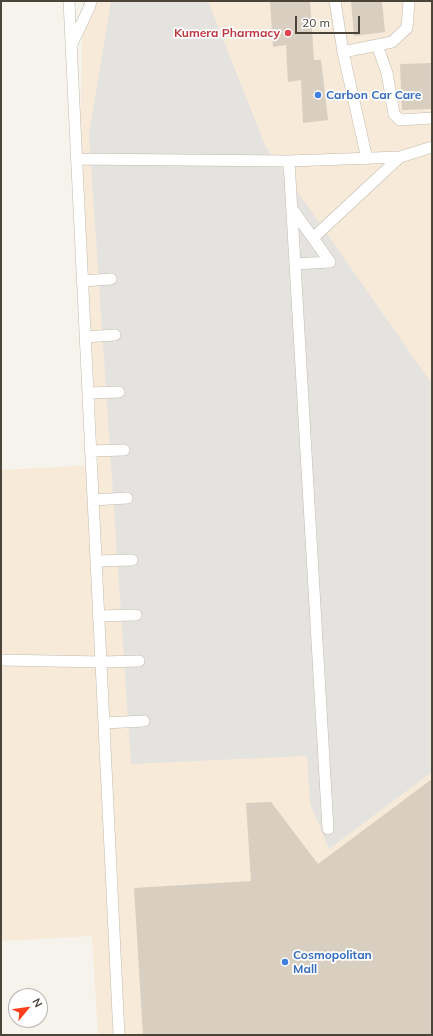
<!DOCTYPE html>
<style>
body{margin:0}
#map{position:relative;width:433px;height:1036px;overflow:hidden;background:#f6f3ec;font-family:Mulish,sans-serif}
canvas{display:block}
.frame{position:absolute;inset:0;border:2px solid #4b4439;pointer-events:none}
.north{position:absolute;left:8px;top:988px;width:40px;height:40px;box-sizing:border-box;background:#fff;border:1px solid #b7b4b0;border-radius:50%;rotate:61deg;font-size:11px;font-weight:700;line-height:16px;text-align:center;color:#4b4439}
.north::after{content:'';display:block;margin:auto;width:14px;height:18px;background:#fc3f1d;clip-path:polygon(50% 0,100% 100%,50% 72%,0 100%)}
.scale{position:absolute;left:295px;top:16px;width:65px;height:18px;box-sizing:border-box;border:2px solid #4b4439;border-top:0;padding-left:5px;font-size:12px;line-height:14px;white-space:nowrap;color:#4b4439;-webkit-text-stroke:3px #fff;paint-order:stroke}
</style>
<div id="map">
<canvas width="433" height="1036"></canvas>
<div class="frame"></div>
<div class="north">N</div>
<div class="scale">20 m</div>
</div>
<script>
const ctx = document.querySelector('canvas').getContext('2d');
ctx.lineJoin = 'round';
function fillPath(path, color) {
  ctx.fillStyle = color;
  ctx.fill(path, 'evenodd');
}
function shape(rows) {
  const path = new Path2D();
  for (const r of rows) {
    path.moveTo(r[0], r[1]);
    for (let i = 2; i < r.length; i += 2) path.lineTo(r[i], r[i + 1]);
  }
  return path;
}
function strokePath(path, color, width, dash) {
  ctx.strokeStyle = color;
  ctx.lineWidth = width;
  ctx.lineCap = dash ? 'butt' : 'round';
  ctx.setLineDash(dash || []);
  ctx.stroke(path);
}
function label(font, color, halo, rows, align = 'center') {
  ctx.font = font + ' Mulish,sans-serif';
  ctx.lineWidth = 3.5;
  ctx.setLineDash([]);
  ctx.textBaseline = 'middle';
  ctx.strokeStyle = halo;
  ctx.fillStyle = color;
  for (const [text, x, y, turn = 0] of rows) {
    ctx.save();
    ctx.translate(x, y);
    ctx.rotate((+turn || 0) * Math.PI / 180);
    ctx.textAlign = isNaN(turn) ? turn : align;
    if (halo) ctx.strokeText(text, 0, 0);
    ctx.fillText(text, 0, 0);
    ctx.restore();
  }
}
fillPath(shape([
 [83,1,432,1,432,1035,98,1035,92,936,1,941,1,470,98,465,80,132]
]), '#f7ead8');
fillPath(shape([
 [111,1,208,1,265,145,432,384,432,772,329,849,310,803,307,756,131,764,89,134]
]), '#e5e3e0');
fillPath(shape([
 [270,1,310,1,314,60,321,60,328,120,303,123,301,80,288,82,286,45,273,47],
 [351,1,382,1,385,32,354,36],
 [432,63,432,109,402,110,400,64],
 [432,779,432,1035,143,1035,134,888,251,881,246,803,271,802,318,864]
]), '#d8cfc1');
const service = shape([
 [69,1,119,1035],
 [335,1,343,52,392,42,407,28,409,1],
 [72,44,89,8,91,1],
 [377,45,387,73,394,114,400,120,432,118],
 [343,52,367,159],
 [76,159,289,161,400,157],
 [289,161,328,829],
 [293,210,330,262],
 [313,238,400,157,432,147],
 [295,264,330,262],
 [82,281,111,279],
 [85,337,115,335],
 [88,393,119,392],
 [90,451,124,450],
 [93,500,127,498],
 [96,561,132,560],
 [98,616,136,615],
 [1,660,101,662,139,661],
 [104,723,144,721]
]);
strokePath(service, '#c2bbae', 12);
strokePath(service, '#fff', 11);
for (const [x, y, r, color] of [
 [288,33,4,"#e0444e"],
 [318,95,4,"#3f7fe0"],
 [285,962,4,"#3f7fe0"]
]) {
  const dot = new Path2D();
  dot.arc(x, y, r, 0, 2 * Math.PI);
  ctx.fillStyle = color;
  ctx.fill(dot);
  strokePath(dot, '#fff', 1.5);
}
label('bold 12px', '#be3a42', '#fff', [
 ["Kumera Pharmacy",280,33]
], 'right');
label('bold 12px', '#366cbe', '#fff', [
 ["Carbon Car Care",326,95],
 ["Cosmopolitan",293,955],
 ["Mall",293,969]
], 'left');
</script>
